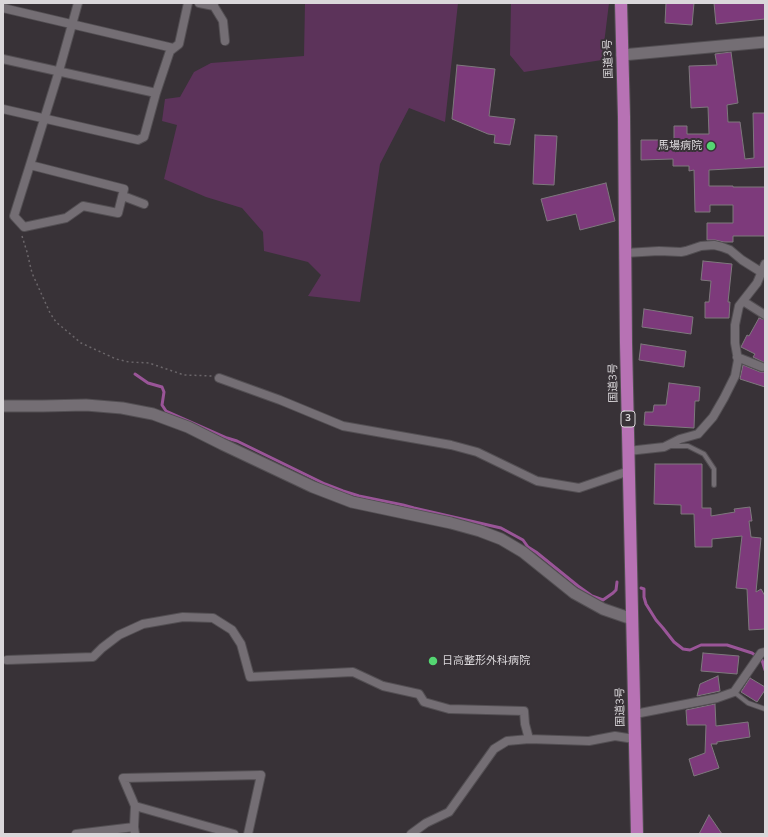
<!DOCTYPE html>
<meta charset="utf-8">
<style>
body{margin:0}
#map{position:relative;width:768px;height:837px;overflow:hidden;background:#383237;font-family:"Nunito Sans",sans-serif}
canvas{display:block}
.frame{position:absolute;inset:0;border:4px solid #dad7da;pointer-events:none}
</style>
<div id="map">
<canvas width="768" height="837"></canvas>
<div class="frame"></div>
</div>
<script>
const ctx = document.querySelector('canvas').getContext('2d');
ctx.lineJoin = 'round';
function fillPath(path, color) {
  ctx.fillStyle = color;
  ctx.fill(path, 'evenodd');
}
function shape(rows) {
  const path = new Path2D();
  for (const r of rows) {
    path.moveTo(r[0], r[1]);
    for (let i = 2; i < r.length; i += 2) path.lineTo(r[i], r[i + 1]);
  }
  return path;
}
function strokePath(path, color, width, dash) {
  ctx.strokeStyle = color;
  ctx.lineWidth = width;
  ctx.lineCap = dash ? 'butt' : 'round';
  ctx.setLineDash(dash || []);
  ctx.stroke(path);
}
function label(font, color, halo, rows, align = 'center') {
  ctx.font = font + ' "Nunito Sans","Noto Sans JP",sans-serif';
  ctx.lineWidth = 4;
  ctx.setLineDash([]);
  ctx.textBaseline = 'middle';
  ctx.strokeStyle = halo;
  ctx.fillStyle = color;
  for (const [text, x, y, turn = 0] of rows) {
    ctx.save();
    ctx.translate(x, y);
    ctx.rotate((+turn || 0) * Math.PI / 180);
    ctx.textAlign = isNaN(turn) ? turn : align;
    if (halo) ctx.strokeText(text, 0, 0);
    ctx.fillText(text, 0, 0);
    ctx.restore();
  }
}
fillPath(shape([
 [305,3,458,3,445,122,409,108,380,164,360,302,308,296,321,275,308,262,264,251,263,232,242,208,206,197,164,179,177,125,162,121,165,99,180,97,194,72,211,63,304,56],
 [511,3,609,3,602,60,524,72,510,55]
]), '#5c335a');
strokePath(shape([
 [135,374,148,383,162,387,164,392,162,405,166,411,227,438,237,441,325,484,343,491,359,496,403,505,414,508,501,528,523,540,528,547,536,552,578,586,592,596,603,600,613,593,616,590,617,582],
 [641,588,644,589,644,597,646,604,656,620,663,628,674,642,683,649,690,650,701,645,727,645,752,653,762,660,765,670]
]), '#9a5598', 3);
const building = shape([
 [666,3,694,3,692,25,665,23,666,3],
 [714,3,765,3,765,19,716,24,714,3],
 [731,52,738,103,727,105,728,122,740,122,745,159,754,158,753,113,765,113,765,167,709,170,709,186,733,186,733,187,765,187,765,236,733,236,733,242,724,242,715,240,707,240,707,223,733,223,733,205,710,205,710,212,695,212,694,170,689,171,689,166,673,166,673,159,641,160,641,140,674,140,674,126,687,126,687,134,709,134,708,107,691,108,689,66,717,65,715,54,731,52],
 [457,65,495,69,489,116,515,119,510,145,494,143,495,135,488,134,452,119,457,65],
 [535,135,557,136,554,185,533,184,535,135],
 [606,183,615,221,580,230,576,214,547,221,541,199,606,183],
 [703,261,732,264,728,302,730,302,729,318,705,318,705,302,709,302,711,281,701,280,703,261],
 [644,309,693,317,691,334,642,327,644,309],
 [759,318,765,320,765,363,753,357,755,354,741,347,747,335,749,336,759,318],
 [641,344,686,351,684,367,639,360,641,344],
 [743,365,760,372,765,372,765,387,740,379,743,365],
 [669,383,700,387,699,401,695,401,694,428,644,425,645,412,653,412,654,405,666,405,669,383],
 [655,464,702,464,702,508,711,508,711,516,735,512,734,509,750,507,752,521,749,521,751,537,761,538,756,592,761,589,765,596,765,629,749,630,747,589,736,588,742,536,712,539,712,547,695,547,694,514,681,514,681,505,654,504,655,464],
 [703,653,739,656,737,674,701,671,703,653],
 [718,676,720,691,697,696,700,684,718,676],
 [750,678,765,687,765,690,757,702,741,692,750,678],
 [715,704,716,726,748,722,750,737,717,742,717,744,711,744,719,768,694,776,689,759,705,753,706,725,687,725,686,710,715,704],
 [709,815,722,834,699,834,709,815]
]);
fillPath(building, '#7d3a7b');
strokePath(building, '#7e787d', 1);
const lane = shape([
 [671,446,688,446,704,454,714,469,714,485],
 [734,692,748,703,765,709]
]);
const street = shape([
 [199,3,214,6],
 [212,3,223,21,225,41],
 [3,8,173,48],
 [3,59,156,93],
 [3,109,138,140,144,137,156,93,170,51,179,44,188,3],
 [30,165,124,189,118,213,83,206,66,218,24,227,14,216,30,165,59,71,78,3],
 [123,196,144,204],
 [625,253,659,251,681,252,686,251,701,246,714,245,722,247,730,250,742,260,761,272],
 [743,301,765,315],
 [737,357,762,367],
 [219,378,280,400,343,426,451,445,477,452,537,481,579,488,629,471],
 [628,451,664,447,680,439,698,434,713,417,724,398,735,376,738,360,735,343,735,325,739,306,757,283,765,264],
 [7,660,93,657,102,648,119,635,143,624,183,617,213,618,232,630,241,644,250,677,353,672,383,686,419,694,424,702,449,709,524,711,525,724,529,739,589,741,615,736,634,739],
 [635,714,717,698,734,692,761,653,765,652],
 [135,806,234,834],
 [76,834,134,827],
 [135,834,134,827,135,806,123,778,261,775,248,834],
 [411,834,426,823,449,812,494,749,507,741,529,739]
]);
const secondary = shape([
 [622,55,765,42],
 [3,406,43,406,86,405,122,408,153,414,188,427,222,444,313,487,352,502,451,523,480,531,501,539,523,552,574,593,603,609,632,619]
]);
const highway = shape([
 [621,3,624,117,626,343,637,834]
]);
strokePath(lane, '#534f53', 6);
strokePath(street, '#534f53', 10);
strokePath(secondary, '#534f53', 13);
strokePath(highway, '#534f53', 14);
strokePath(shape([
 [22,236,27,252,32,273,50,313,56,322,81,343,116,359,129,362,149,363,184,375,212,376]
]), '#6b666a', 1.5, [2, 3]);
strokePath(lane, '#746e74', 4);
strokePath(street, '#746e74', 8);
strokePath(secondary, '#746e74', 11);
strokePath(highway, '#b772b4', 12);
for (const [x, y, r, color] of [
 [711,146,5,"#54d672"],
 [433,661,5,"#54d672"]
]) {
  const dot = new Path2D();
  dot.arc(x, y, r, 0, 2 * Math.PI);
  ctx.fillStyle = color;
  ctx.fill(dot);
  strokePath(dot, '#383237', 1.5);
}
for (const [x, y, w] of [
 [628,419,14]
]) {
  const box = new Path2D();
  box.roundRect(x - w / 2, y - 8, w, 16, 3);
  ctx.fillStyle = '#383237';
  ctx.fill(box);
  strokePath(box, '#dad7da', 1);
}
label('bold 10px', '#dad7da', null, [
 ["3",628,419]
]);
label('11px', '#dad7da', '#383237', [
 ["国道3号",609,59,-92],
 ["国道3号",614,383,-91],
 ["国道3号",621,707,-91]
]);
label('11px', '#dad7da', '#383237', [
 ["馬場病院",702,146],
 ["日高整形外科病院",442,661,"left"]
], 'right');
</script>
